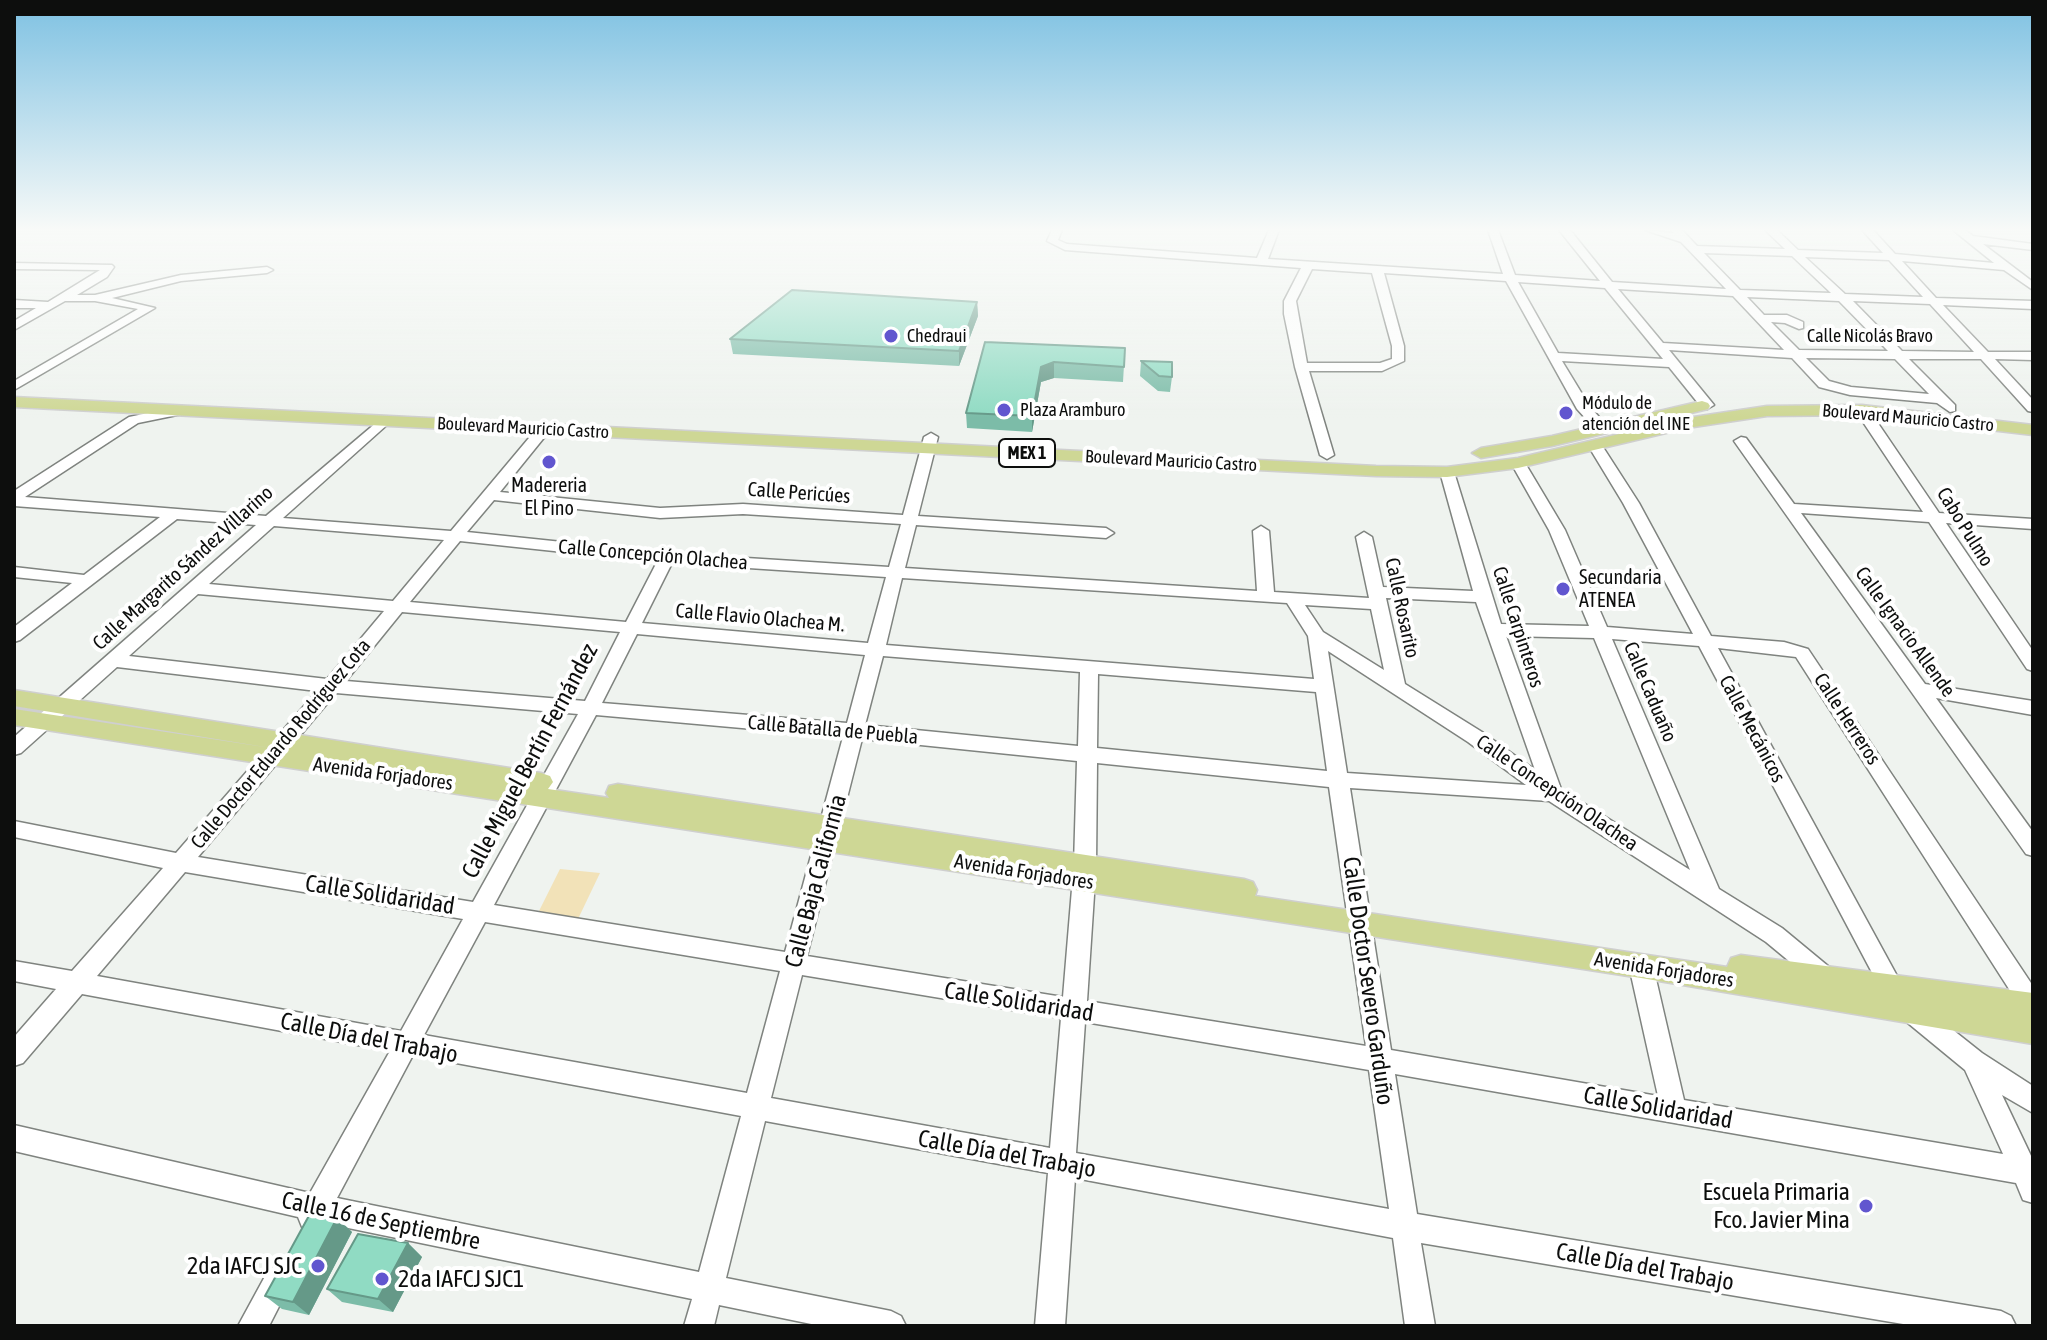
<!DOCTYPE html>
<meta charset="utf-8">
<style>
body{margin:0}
#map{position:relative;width:2047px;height:1340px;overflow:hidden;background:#eff3ef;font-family:"Asap Condensed",sans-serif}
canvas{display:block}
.frame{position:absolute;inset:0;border:16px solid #0d0e0d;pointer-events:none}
</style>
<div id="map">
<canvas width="2047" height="1340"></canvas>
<div class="frame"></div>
</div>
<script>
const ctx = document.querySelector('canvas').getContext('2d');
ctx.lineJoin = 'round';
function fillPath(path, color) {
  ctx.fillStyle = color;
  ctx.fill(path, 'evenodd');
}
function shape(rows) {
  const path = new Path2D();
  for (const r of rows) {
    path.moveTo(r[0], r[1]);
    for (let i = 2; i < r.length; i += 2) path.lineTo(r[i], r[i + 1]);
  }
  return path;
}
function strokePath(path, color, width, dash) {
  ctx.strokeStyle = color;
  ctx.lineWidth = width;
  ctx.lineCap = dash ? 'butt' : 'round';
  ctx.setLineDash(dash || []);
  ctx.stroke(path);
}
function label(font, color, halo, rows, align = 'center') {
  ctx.font = font + ' "Asap Condensed",sans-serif';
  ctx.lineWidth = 8;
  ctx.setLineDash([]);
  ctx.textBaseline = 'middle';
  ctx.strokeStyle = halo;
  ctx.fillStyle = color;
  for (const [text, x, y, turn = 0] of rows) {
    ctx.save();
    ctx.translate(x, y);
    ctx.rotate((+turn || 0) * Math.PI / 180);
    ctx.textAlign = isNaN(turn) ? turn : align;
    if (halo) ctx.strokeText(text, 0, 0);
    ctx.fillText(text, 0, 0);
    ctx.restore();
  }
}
fillPath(shape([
 [560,869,600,873,578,919,537,915]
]), '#f2e2b8');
const minor = shape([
 [1052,230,1062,230,1058,240,1067,244,1257,258,1269,230,1279,230,1268,259,1503,274,1488,230,1498,230,1515,275,1600,281,1559,230,1570,230,1612,282,1726,289,1681,242,1645,230,1673,233,1671,230,1682,230,1697,246,1785,249,1765,230,1777,230,1798,250,1883,253,1862,230,1873,230,1895,254,1994,263,1953,230,1965,230,1973,236,2033,244,2033,250,1983,244,2033,282,2033,290,2004,270,1902,261,1936,298,2033,301,2033,309,1943,305,1988,352,2033,352,2033,360,1995,359,2033,400,2033,412,2028,411,1981,359,1909,359,1955,405,1955,411,1950,412,1937,403,1850,395,1819,387,1792,358,1669,350,1714,405,1707,409,1702,408,1669,367,1562,361,1590,407,1609,428,1602,432,1597,431,1577,409,1506,281,1384,273,1404,346,1404,361,1382,371,1309,371,1334,455,1327,459,1320,455,1295,367,1284,314,1284,301,1301,268,1065,250,1047,241,1052,230],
 [1704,253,1792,256,1831,293,1740,290,1704,253],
 [1805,257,1889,260,1923,297,1845,294,1805,257],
 [1312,269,1372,273,1392,346,1392,359,1380,363,1307,363,1296,301,1312,269],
 [1518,282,1605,288,1663,359,1558,353,1518,282],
 [1618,289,1733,296,1784,350,1663,343,1618,289],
 [1747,297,1839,301,1888,351,1799,350,1771,322,1785,323,1799,329,1803,328,1803,322,1787,315,1764,315,1747,297],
 [1853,301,1930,304,1974,352,1902,351,1853,301],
 [1806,358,1895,359,1929,394,1851,387,1829,381,1806,358],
 [14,263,112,265,114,267,107,277,77,295,95,295,181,275,267,267,273,270,267,273,181,281,112,298,155,308,14,390,14,381,138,309,95,301,65,301,14,330,14,321,36,308,14,308,14,300,48,302,100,270,14,269,14,263],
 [1862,406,1867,407,1939,513,2033,519,2033,529,1946,523,2033,651,2033,671,2027,669,1929,522,1801,513,1925,684,2033,701,2033,715,1936,698,2033,832,2033,856,2026,854,1734,441,1741,437,1746,438,1794,504,1923,512,1855,410,1862,406],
 [177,407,182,408,182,414,138,423,25,497,266,516,383,417,388,418,388,424,283,518,451,531,539,426,544,425,551,429,500,492,660,508,743,504,903,515,924,437,931,433,938,437,918,516,1106,528,1114,533,1106,538,916,525,905,568,1257,591,1253,531,1261,526,1269,531,1274,592,1369,598,1356,537,1364,532,1372,537,1383,587,1473,591,1440,472,1447,468,1454,472,1501,624,1589,626,1549,530,1511,463,1518,459,1525,463,1565,530,1607,627,1693,634,1623,503,1589,447,1596,443,1601,444,1639,503,1711,636,1784,642,1808,649,2033,986,2033,1017,2025,1014,1796,657,1718,648,1902,985,1906,992,1902,999,1894,1002,1886,999,1699,646,1612,639,1719,889,1782,928,1834,971,1838,978,1834,985,1826,988,1818,985,1766,942,1549,801,1350,788,1391,1050,1658,1096,1629,966,1633,959,1641,956,1649,959,1653,966,1684,1100,2003,1154,1965,1070,1903,1019,1899,1011,1903,1003,1911,1000,1919,1003,1982,1053,2033,1086,2033,1113,2002,1095,2033,1160,2033,1203,2023,1200,2016,1183,1395,1074,1417,1214,2001,1311,2011,1316,2016,1326,1915,1326,1421,1243,1435,1326,1405,1326,1393,1238,1075,1178,1065,1326,1035,1326,1048,1173,765,1121,726,1278,891,1311,901,1316,906,1326,821,1326,719,1305,714,1326,684,1326,692,1299,324,1223,312,1231,302,1227,298,1217,14,1151,14,1125,310,1193,390,1051,82,994,23,1063,14,1066,14,1037,56,989,14,981,14,961,72,971,163,868,14,837,14,821,176,853,317,691,117,667,21,753,14,755,14,737,256,525,177,519,20,640,14,642,14,627,72,583,14,577,14,567,84,575,160,517,14,506,14,491,129,417,177,407],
 [494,500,660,518,743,514,901,524,889,567,667,553,467,532,494,500],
 [274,526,444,540,393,601,209,584,274,526],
 [460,541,657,562,626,622,410,602,460,541],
 [672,563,886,577,868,643,642,623,672,563],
 [902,578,1287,603,1308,636,1314,679,886,645,902,578],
 [198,594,384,611,327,679,129,656,198,594],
 [1386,598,1476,602,1535,770,1482,732,1405,684,1386,598],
 [1305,605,1371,609,1384,670,1323,632,1305,605],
 [402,612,620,632,585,701,346,681,402,612],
 [637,634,865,655,847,723,602,703,637,634],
 [1506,636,1594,638,1690,870,1561,789,1506,636],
 [1328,651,1468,742,1526,785,1347,773,1328,651],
 [883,656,1080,672,1078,746,865,725,883,656],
 [1098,674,1316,692,1327,771,1097,748,1098,674],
 [336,693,578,714,473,902,198,857,336,693],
 [596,715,843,737,785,952,494,905,596,715],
 [862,739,1077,761,1074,865,1063,997,807,956,862,739],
 [1097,763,1329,787,1366,1046,1087,1001,1096,865,1097,763],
 [185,872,463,919,401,1031,97,976,185,872],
 [485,922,780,971,747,1093,424,1035,485,922],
 [802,975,1061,1018,1050,1148,771,1098,802,975],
 [1085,1022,1369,1070,1389,1209,1076,1153,1085,1022],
 [413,1055,741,1116,699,1272,337,1198,413,1055],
 [279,1265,289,1269,293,1279,269,1326,238,1326,269,1269,279,1265]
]);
const major = shape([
 [14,397,1376,466,1447,467,1518,458,1687,418,1767,406,1862,405,2033,425,2033,435,1862,415,1767,416,1687,428,1518,468,1447,477,1376,476,14,407,14,397],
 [1702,401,1708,403,1710,406,1708,409,1552,446,1481,458,1472,453,1481,448,1552,436,1702,401],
 [14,690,541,773,550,776,553,782,548,789,609,798,606,793,609,786,618,784,1244,879,1253,882,1257,890,1255,896,1727,967,1731,958,1741,955,2033,993,2033,1044,1641,978,14,725,14,709,271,748,14,706,14,690]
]);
strokePath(minor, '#7f837f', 3);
strokePath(major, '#cfcfcf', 3);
fillPath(minor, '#fff');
fillPath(major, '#ced795');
fillPath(shape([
 [977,302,978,316,959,366,733,354,730,339],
 [985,342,1125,348,1123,382,1054,378,1041,382,1032,432,967,428,966,413],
 [1141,361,1172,377,1170,392,1158,391,1140,376],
 [337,1218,352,1232,309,1315,282,1309,265,1296],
 [408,1243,422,1257,393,1312,342,1302,327,1289]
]), '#7cbca8');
fillPath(shape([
 [977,302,978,316,959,366,959,351],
 [1054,362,1054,378,1041,382,1032,432,1032,416,1041,367],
 [337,1218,352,1232,309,1315,293,1302],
 [408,1243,422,1257,393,1312,378,1299]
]), '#659988');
const building = shape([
 [792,290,977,302,959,351,730,339,792,290],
 [985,342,1125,348,1124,367,1054,362,1041,367,1032,416,966,413,985,342],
 [1141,361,1172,362,1172,377,1159,376,1141,361],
 [311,1212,337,1218,293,1302,265,1296,311,1212],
 [358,1234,408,1243,378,1299,327,1289,358,1234]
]);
fillPath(building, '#90dbc3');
strokePath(building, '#659988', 2);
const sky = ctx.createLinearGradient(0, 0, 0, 418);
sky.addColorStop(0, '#7ec1e2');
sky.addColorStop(0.55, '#f8faf8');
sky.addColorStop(1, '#f8faf800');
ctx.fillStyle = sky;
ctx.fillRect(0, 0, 2047, 418);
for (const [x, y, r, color] of [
 [891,336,8,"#6156cf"],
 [1004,410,8,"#6156cf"],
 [1566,413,8,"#6156cf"],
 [549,462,8,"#6156cf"],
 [1563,589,8,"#6156cf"],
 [1866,1206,8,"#6156cf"],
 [318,1266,8,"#6156cf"],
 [382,1279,8,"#6156cf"]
]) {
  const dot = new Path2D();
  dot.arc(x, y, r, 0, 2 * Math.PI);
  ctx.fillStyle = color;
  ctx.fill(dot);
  strokePath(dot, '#fff', 3);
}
label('18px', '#0d0e0d', '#fff', [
 ["Chedraui",907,336],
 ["Módulo de",1582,403],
 ["atención del INE",1582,424],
 ["Plaza Aramburo",1020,410]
], 'left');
label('18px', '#0d0e0d', '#fff', [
 ["Calle Nicolás Bravo",1870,336],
 ["Boulevard Mauricio Castro",1908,418,5],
 ["Boulevard Mauricio Castro",523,428,3],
 ["Boulevard Mauricio Castro",1171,461,3]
]);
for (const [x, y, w] of [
 [1027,453,56]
]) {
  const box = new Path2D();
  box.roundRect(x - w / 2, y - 14, w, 28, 6);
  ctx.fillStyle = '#fff';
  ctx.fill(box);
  strokePath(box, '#0d0e0d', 2);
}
label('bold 18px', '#0d0e0d', null, [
 ["MEX 1",1027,453]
]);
label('20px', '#0d0e0d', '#fff', [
 ["Madereria",549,486],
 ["El Pino",549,509],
 ["Secundaria",1579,578,"left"],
 ["ATENEA",1579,601,"left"]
]);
label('20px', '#0d0e0d', '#fff', [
 ["Calle Pericúes",799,493,4],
 ["Cabo Pulmo",1965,527,58],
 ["Calle Concepción Olachea",653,555,5],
 ["Calle Margarito Sández Villarino",183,568,-42],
 ["Calle Rosarito",1402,608,78],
 ["Calle Flavio Olachea M.",760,618,5],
 ["Calle Carpinteros",1518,627,72],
 ["Calle Ignacio Allende",1905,632,54],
 ["Calle Caduaño",1650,692,67],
 ["Calle Herreros",1847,719,57],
 ["Calle Mecánicos",1752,729,62],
 ["Calle Batalla de Puebla",833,730,5],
 ["Calle Doctor Eduardo Rodríguez Cota",281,744,-50],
 ["Avenida Forjadores",383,774,8],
 ["Calle Concepción Olachea",1557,793,34],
 ["Avenida Forjadores",1024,872,9],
 ["Avenida Forjadores",1664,970,9]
]);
label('24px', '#0d0e0d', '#fff', [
 ["Calle Miguel Bertín Fernández",530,761,-62],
 ["Calle Baja California",816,881,-75],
 ["Calle Solidaridad",380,895,9],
 ["Calle Doctor Severo Garduño",1368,981,82],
 ["Calle Solidaridad",1019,1002,9],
 ["Calle Día del Trabajo",369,1038,11],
 ["Calle Solidaridad",1658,1108,10],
 ["Calle Día del Trabajo",1007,1154,10],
 ["Calle 16 de Septiembre",381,1221,12],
 ["Calle Día del Trabajo",1645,1267,10]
]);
label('24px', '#0d0e0d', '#fff', [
 ["Escuela Primaria",1850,1192],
 ["Fco. Javier Mina",1850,1220],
 ["2da IAFCJ SJC",302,1266],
 ["2da IAFCJ SJC1",398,1279,"left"]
], 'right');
</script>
